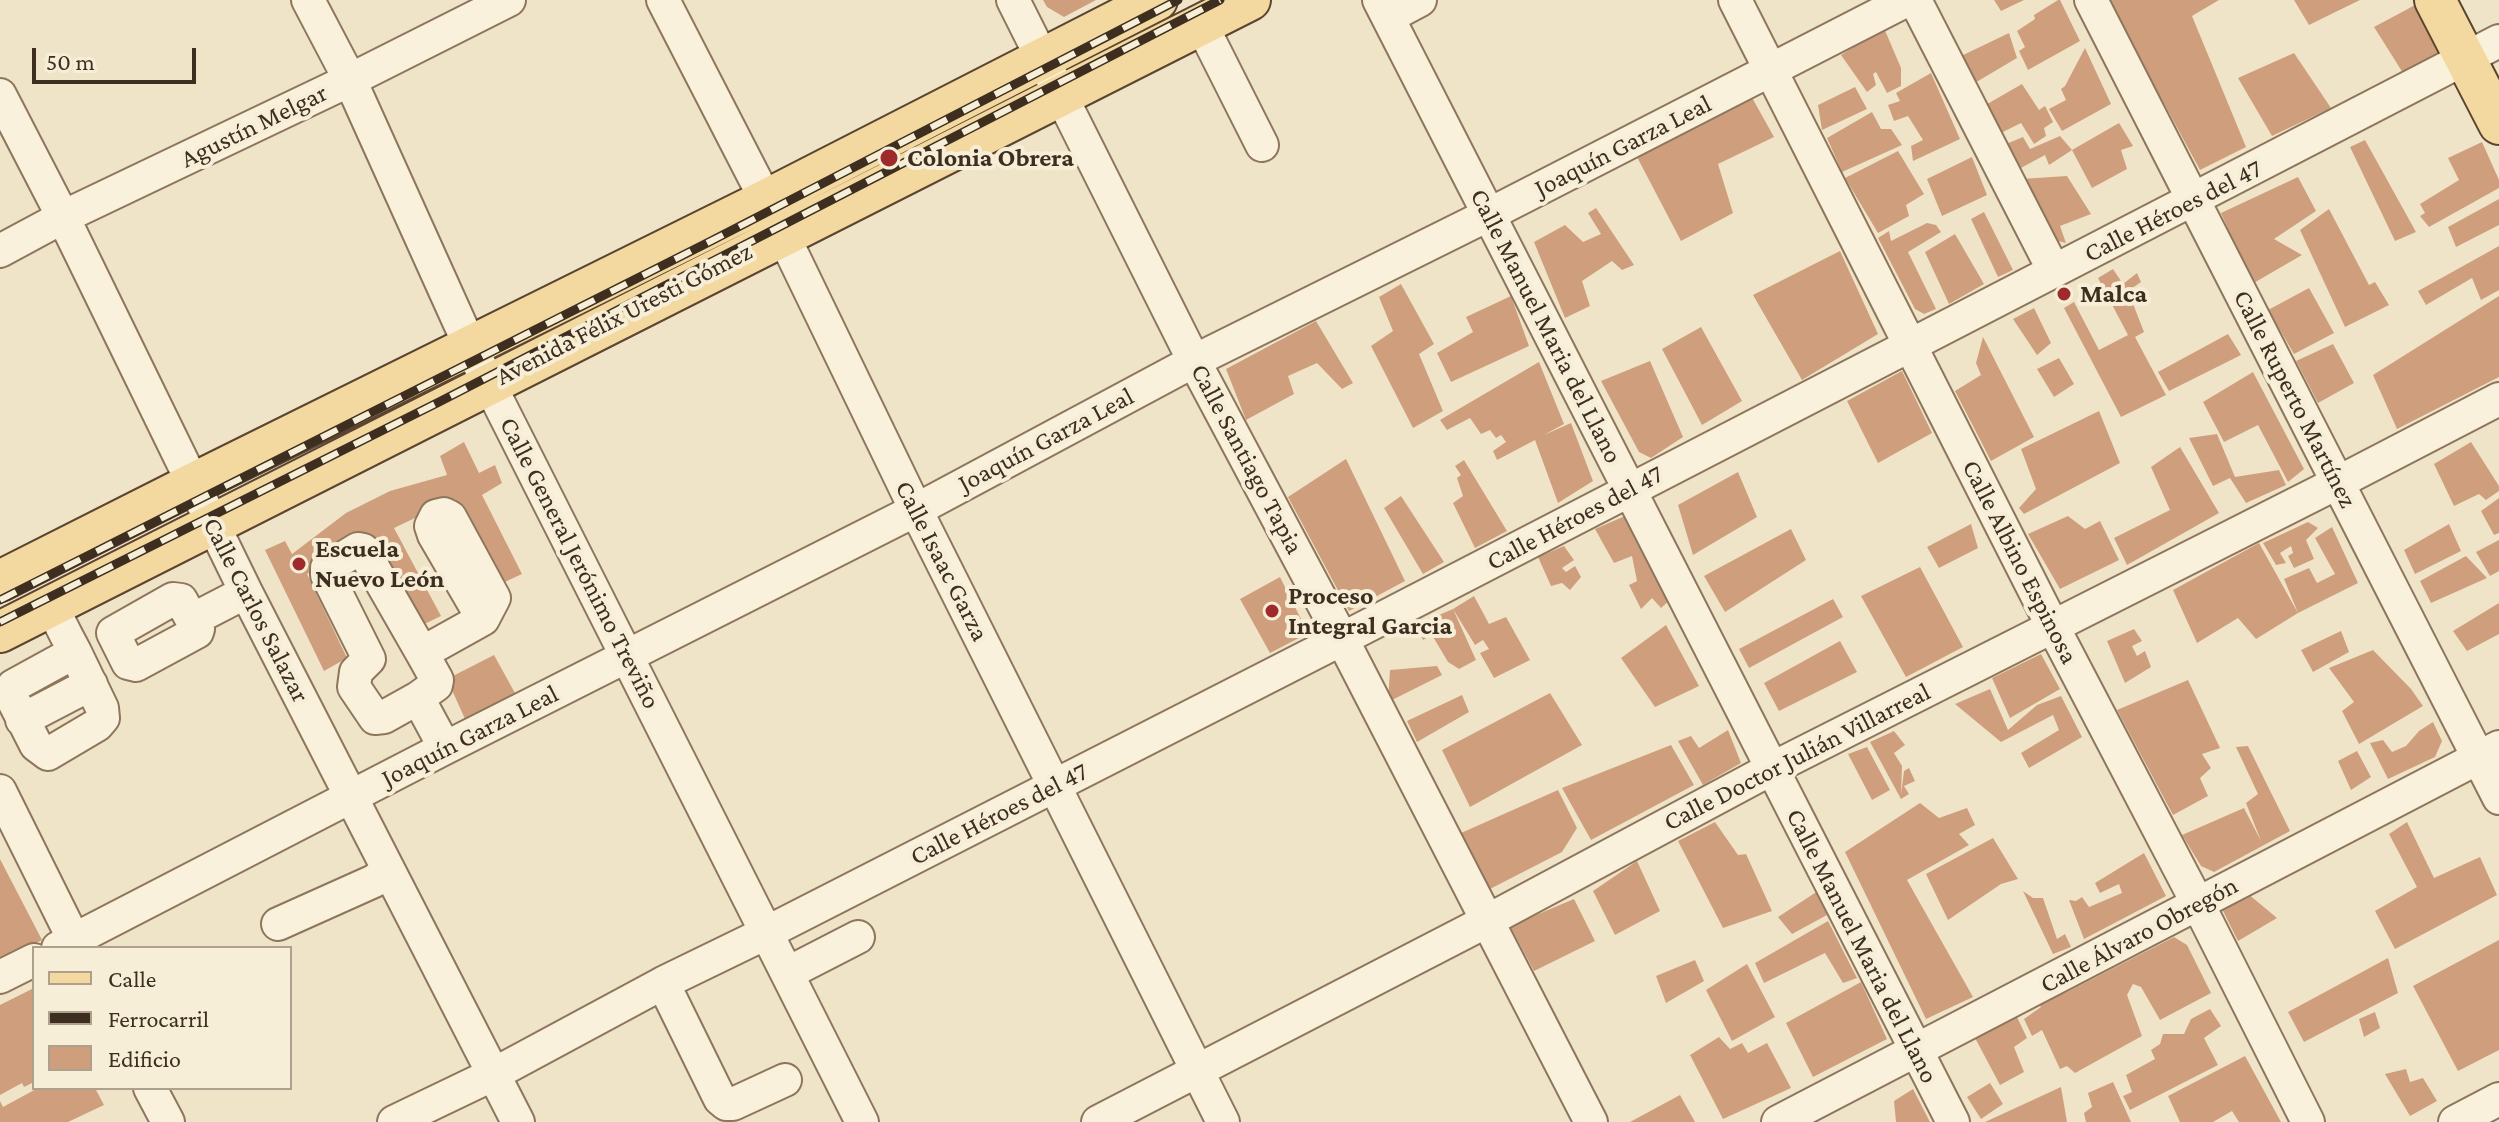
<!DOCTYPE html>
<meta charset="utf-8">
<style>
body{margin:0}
#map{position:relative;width:2499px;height:1122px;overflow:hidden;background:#f0e4c8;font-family:"Crimson Pro",serif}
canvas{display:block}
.legend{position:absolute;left:32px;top:946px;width:260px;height:144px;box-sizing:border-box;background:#f7eed8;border:2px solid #ada18e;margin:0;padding:10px 14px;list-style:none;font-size:24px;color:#3d2e20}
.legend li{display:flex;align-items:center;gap:16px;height:40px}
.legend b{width:40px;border:2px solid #ada18e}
.scale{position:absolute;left:32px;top:48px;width:164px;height:36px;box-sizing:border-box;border:4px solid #3d2e20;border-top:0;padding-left:10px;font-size:24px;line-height:28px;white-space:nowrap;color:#3d2e20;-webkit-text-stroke:6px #f7eed8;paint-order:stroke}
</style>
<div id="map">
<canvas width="2499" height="1122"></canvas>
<ul class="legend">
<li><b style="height:10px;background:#f3d9a0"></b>Calle</li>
<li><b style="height:10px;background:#3d2e20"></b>Ferrocarril</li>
<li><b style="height:22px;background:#cf9f7d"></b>Edificio</li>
</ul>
<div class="scale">50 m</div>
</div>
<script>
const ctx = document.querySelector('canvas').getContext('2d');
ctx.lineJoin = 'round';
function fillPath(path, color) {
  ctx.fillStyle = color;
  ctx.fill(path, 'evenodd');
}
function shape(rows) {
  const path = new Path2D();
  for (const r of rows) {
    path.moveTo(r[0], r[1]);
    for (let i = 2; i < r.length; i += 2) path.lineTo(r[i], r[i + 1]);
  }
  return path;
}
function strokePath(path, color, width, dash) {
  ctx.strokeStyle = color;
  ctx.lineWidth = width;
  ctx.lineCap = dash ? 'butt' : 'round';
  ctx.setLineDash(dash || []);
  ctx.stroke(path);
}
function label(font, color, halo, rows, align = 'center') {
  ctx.font = font + ' "Crimson Pro",serif';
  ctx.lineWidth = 8;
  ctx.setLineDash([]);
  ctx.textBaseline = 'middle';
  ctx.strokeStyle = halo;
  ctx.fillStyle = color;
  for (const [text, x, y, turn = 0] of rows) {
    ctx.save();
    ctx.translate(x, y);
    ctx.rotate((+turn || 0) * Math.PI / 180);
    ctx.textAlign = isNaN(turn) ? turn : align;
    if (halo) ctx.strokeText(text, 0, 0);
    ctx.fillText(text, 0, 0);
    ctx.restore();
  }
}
fillPath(shape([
 [1043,0,1096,0,1064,17,1047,7],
 [1994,0,2024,0,2001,11],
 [2058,0,2060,0,2080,41,2028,70,2019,51,2025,47,2017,31,2035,19,2034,15],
 [2108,0,2219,0,2192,16,2246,147,2200,170],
 [2294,0,2360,0,2309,25],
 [2417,4,2442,51,2403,73,2374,27],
 [1884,28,1901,68,1901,86,1887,93,1876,72,1873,74,1876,85,1867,92,1841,55],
 [2009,33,2017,58,1973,84,1959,57],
 [2085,48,2111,104,2062,131,2049,109,2066,100,2061,89,2065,86],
 [2294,53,2331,108,2272,136,2238,78],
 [1931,73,1960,139,1913,161,1911,146,1923,140,1908,116,1894,121,1888,105,1900,101,1896,93],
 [2022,84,2039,110,2045,106,2053,122,2044,128,2046,136,2034,144,2021,123,1995,136,1982,107],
 [1855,87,1867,109,1822,130,1818,105],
 [1750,94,1774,137,1718,164,1733,213,1681,241,1637,157],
 [1872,112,1881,129,1891,129,1902,145,1842,172,1827,138],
 [2119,123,2133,146,2121,150,2127,169,2092,188,2072,150],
 [2060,136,2072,150,2049,165,2045,155,2019,169,2001,146,2023,137,2030,149],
 [2365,140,2416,232,2395,241,2350,147],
 [2482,142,2499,180,2499,188,2429,227,2420,216,2425,213,2420,204,2459,180,2448,158],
 [1898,151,1924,194,1906,205,1909,216,1878,233,1845,178],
 [1972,157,1987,195,1942,216,1927,179],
 [2067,176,2091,214,2060,226,2066,243,2049,239,2021,179],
 [2298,177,2316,211,2274,239,2302,255,2252,284,2221,213],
 [2499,199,2499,225,2456,247,2448,227],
 [1596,208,1634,265,1622,270,1612,261,1582,281,1590,306,1565,318,1534,242,1565,225,1583,242,1601,234,1588,213],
 [2329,209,2369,285,2375,282,2389,305,2345,327,2300,230],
 [1984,212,2013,270,1998,277,1971,219],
 [1927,223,1936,225,1941,232,1908,252,1936,309,1924,314,1915,309,1878,238,1889,231,1891,241],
 [1955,234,1984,284,1949,304,1925,252],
 [2499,246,2499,290,2481,300,2472,278,2426,305,2418,291],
 [1840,251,1878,334,1802,380,1753,295],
 [2113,269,2123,284,2137,273,2141,282,2128,291,2144,332,2135,337,2166,395,2121,417,2064,308,2074,302,2099,350,2128,335,2098,278],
 [1401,284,1434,344,1419,354,1443,411,1413,428,1371,346,1393,331,1379,297],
 [2309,288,2334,333,2294,354,2268,310],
 [1511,296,1529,346,1451,382,1437,353,1473,332,1466,317],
 [2499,296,2499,377,2397,429,2373,375],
 [2034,308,2051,343,2037,355,2013,319],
 [1316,321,1353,383,1342,389,1317,363,1288,376,1294,394,1246,420,1226,369],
 [1701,327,1742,401,1702,425,1662,349],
 [2228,334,2241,355,2169,391,2158,372],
 [1983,337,2034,437,1991,461,1955,391,1981,375,1976,363],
 [2333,344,2354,383,2318,403,2296,361],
 [2059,358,2074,384,2054,397,2037,369],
 [1650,361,1683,437,1651,458,1639,452,1601,381],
 [1539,362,1564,424,1544,435,1571,423,1593,481,1558,503,1535,440,1497,460,1493,451,1506,442,1501,435,1496,438,1490,430,1481,434,1470,418,1447,430,1440,420],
 [1902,371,1932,433,1878,463,1847,401],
 [2253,372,2304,469,2288,482,2258,425,2224,442,2203,402],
 [2099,411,2120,463,2024,514,2019,508,2036,489,2021,449],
 [2217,434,2235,477,2279,470,2286,485,2246,503,2230,478,2213,486,2189,438],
 [464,442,479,473,495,465,502,483,482,495,522,574,496,586,455,499,394,528,441,616,412,630,366,544,307,574,347,658,324,671,265,550,285,541,292,554,346,513,390,491,447,475,440,456],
 [2471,442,2499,486,2499,491,2486,500,2479,494,2454,506,2434,464],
 [2180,447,2219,513,2127,565,2114,538,2170,510,2151,467],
 [1346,459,1405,581,1349,611,1288,497],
 [1464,460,1507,531,1475,548,1453,503,1463,496,1457,478,1461,475,1455,466],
 [1738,472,1757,517,1693,555,1678,505],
 [1401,496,1444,562,1423,574,1384,508],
 [2499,498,2499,533,2494,535,2481,511],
 [1625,516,1672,598,1661,608,1652,598,1641,609,1629,585,1637,581,1632,556,1614,563,1595,529],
 [2068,516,2085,529,2100,521,2119,560,2060,589,2028,534],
 [2308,522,2318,528,2306,540,2314,559,2294,568,2288,556,2293,553,2291,546,2280,553,2286,563,2276,565,2263,543],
 [1971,524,1978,548,1939,568,1927,547],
 [2449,524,2461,551,2415,574,2404,550],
 [2332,527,2358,583,2298,613,2284,579,2309,568,2317,583,2335,574,2315,538],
 [1791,529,1806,560,1725,612,1704,576],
 [2499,540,2499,571,2490,576,2476,552],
 [2259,543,2298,613,2256,639,2238,618,2197,643,2173,590],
 [1564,546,1574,560,1562,568,1566,572,1575,566,1581,577,1570,590,1562,583,1551,586,1538,557],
 [2466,556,2487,578,2431,603,2420,581],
 [1920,567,1963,647,1906,677,1861,596],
 [1280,577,1303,623,1299,638,1270,653,1240,599],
 [1474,596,1489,624,1506,617,1530,660,1494,678,1480,653,1489,649,1483,640,1475,645,1453,609,1476,660,1459,669,1448,662,1432,635,1423,640,1415,625,1453,609],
 [1833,599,1843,617,1749,668,1739,649],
 [2499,603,2499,634,2467,651,2453,631],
 [1666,625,1699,686,1655,707,1621,658],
 [2134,629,2142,641,2132,646,2137,656,2145,651,2151,667,2125,683,2107,641],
 [2341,631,2349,652,2313,672,2301,650],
 [1840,641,1857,672,1779,711,1764,683],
 [2373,650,2411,689,2423,706,2359,744,2342,711,2354,702,2329,668],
 [2041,654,2060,689,2010,718,1992,678],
 [494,655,515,693,465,719,447,679],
 [1437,666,1442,675,1388,702,1390,670],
 [2188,680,2220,748,2202,754,2211,768,2200,778,2208,796,2173,815,2117,710],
 [1990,689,2008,730,2037,705,2061,696,2082,737,2029,768,2021,753,2059,730,2053,715,2001,742,1955,704],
 [1550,693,1582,745,1470,807,1442,750],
 [1462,695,1469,712,1417,742,1407,721],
 [2433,722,2442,741,2435,757,2388,779,2370,743,2383,740,2392,752,2406,746,2419,731],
 [1728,730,1741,763,1703,785,1678,741,1691,736,1699,748],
 [1894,731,1905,745,1894,753,1902,766,1901,795,1904,771,1909,768,1915,781,1904,786,1909,794,1901,799,1870,742],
 [1671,745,1694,785,1591,840,1562,788],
 [2248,746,2290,831,2214,872,2201,866,2182,835,2244,808,2261,841,2246,803,2258,794,2236,747],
 [1867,747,1890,790,1872,800,1848,754],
 [2357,751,2371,777,2351,790,2338,761],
 [1558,790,1577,828,1562,852,1490,889,1461,833],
 [1920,803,1939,818,1967,808,1975,825,1959,834,1969,845,1907,880,1973,997,1926,1019,1845,852],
 [1715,822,1738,855,1746,854,1772,911,1723,928,1678,841],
 [2407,822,2434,878,2480,857,2497,895,2395,949,2375,911,2417,887,2389,834],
 [1993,838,2018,879,2001,884,1948,920,1926,874],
 [2144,853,2166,896,2084,939,2069,900,2076,901,2082,897,2089,907,2122,893,2119,884,2100,893,2095,883],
 [0,859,42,940,0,963],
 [1637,861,1660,911,1615,935,1593,891],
 [1818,891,1827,915,1792,934,1778,917],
 [2023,891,2033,898,2043,898,2057,939,2065,934,2071,947,2053,954],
 [2247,893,2277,918,2238,941,2222,909],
 [1574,899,1595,941,1534,971,1510,926],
 [1828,921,1857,978,1843,983,1825,953,1764,983,1755,963],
 [2174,937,2187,945,2211,993,2160,1020,2141,987,2133,984,2127,995,2142,1036,2075,1073,2067,1066,2060,1069,2042,1030,2032,1036,2024,1019,2041,1007,2038,1003,2067,992],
 [2499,940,2499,1050,2458,1071,2413,986],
 [2388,958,2398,993,2304,1042,2288,1012],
 [1695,960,1704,981,1666,1003,1656,976],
 [1747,964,1775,1017,1732,1041,1706,990],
 [1861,982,1887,1039,1813,1077,1786,1023],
 [34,988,34,1082,24,1087,22,1083,0,1095,0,1005],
 [2210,1009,2221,1026,2204,1038,2218,1065,2130,1110,2123,1096,2132,1092,2126,1075,2155,1059,2151,1050,2160,1044,2163,1034,2184,1034,2191,1019],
 [2375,1012,2380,1028,2364,1037,2359,1019],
 [2017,1017,2027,1038,2014,1047,2024,1072,2000,1085,1974,1036],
 [1719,1037,1730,1049,1742,1043,1748,1053,1767,1043,1791,1088,1723,1119,1690,1055],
 [2245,1056,2281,1122,2239,1122,2232,1111,2213,1122,2180,1122,2168,1096],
 [2406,1069,2410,1082,2423,1078,2437,1101,2410,1116,2385,1074],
 [2113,1082,2131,1122,2086,1122,2084,1113,2092,1107,2088,1093],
 [1990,1083,2003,1104,1981,1119,1967,1097],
 [2061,1087,2067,1122,1985,1122],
 [38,1088,95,1088,104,1105,68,1122,0,1122,0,1101,3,1107],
 [1913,1089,1930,1122,1896,1122,1894,1101],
 [1680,1095,1695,1122,1630,1122]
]), '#cf9f7d');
const minor = shape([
 [308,0,350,80,470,346,862,1122],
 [663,0,766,200,916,510,1223,1122],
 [1013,0,1194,361,1342,639,1591,1122],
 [1379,0,1953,1122],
 [1735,0,2053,627,2198,904,2308,1122],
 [1915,0,2054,271],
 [2091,0,2499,798],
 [1388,17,1420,0],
 [1201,24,1262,145],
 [0,95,63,217,246,592,518,1122],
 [0,251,63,217,350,80,509,0],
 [52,607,66,635,75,652,102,708,103,718,97,725,48,754,36,745,9,692,13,686,75,652],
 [192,620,181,600,173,599,113,633,128,663,136,665,197,632,198,629,192,620,246,592],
 [422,653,363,550,358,549,327,568,327,575,369,659,356,672,354,687,375,718,384,717,418,698,445,748],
 [418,698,436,685,437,680,422,653,483,619,494,598,450,517,444,514,436,516,431,526,434,535,483,619],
 [22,720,91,684],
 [0,791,78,948],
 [278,924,374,881,388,871],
 [58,948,445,748,916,510,1194,361,1488,215,1907,0],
 [788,973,858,937],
 [0,977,34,960],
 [663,983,720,1099,726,1104,733,1104,785,1080],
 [150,1088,168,1122],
 [394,1122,494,1074,663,983,768,932,1342,639,2499,41],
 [1098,1122,1487,921,1771,769,2337,483,2499,399],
 [1778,1122,2499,747],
 [2455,1122,2499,1099]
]);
const major = shape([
 [2435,0,2499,124],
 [0,581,192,484,766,200,1157,0],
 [0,632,1250,0]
]);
strokePath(minor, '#8d765c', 36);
strokePath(major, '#5b4430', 44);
strokePath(minor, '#faf1dc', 32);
strokePath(major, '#f3d9a0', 40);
const rail = shape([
 [0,600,711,241,1178,0],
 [0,622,439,402,1220,0]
]);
strokePath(rail, '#3d2e20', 9);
strokePath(rail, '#f7eed8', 6, [18]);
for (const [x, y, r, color] of [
 [889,158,10,"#9e2a2b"],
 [2064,294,8,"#9e2a2b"],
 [299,564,8,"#9e2a2b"],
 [1272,611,8,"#9e2a2b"]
]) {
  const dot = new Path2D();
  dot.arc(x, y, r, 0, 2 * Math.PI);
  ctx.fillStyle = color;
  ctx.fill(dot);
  strokePath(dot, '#f7eed8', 3);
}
label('26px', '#3d2e20', '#f7eed8', [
 ["Agustín Melgar",254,126,-26],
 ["Joaquín Garza Leal",1623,146,-27],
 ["Calle Héroes del 47",2173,211,-27],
 ["Avenida Félix Uresti Gómez",624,314,-27],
 ["Calle Manuel Maria del Llano",1546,326,63],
 ["Calle Ruperto Martínez",2295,399,63],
 ["Joaquín Garza Leal",1046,440,-28],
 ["Calle Santiago Tapia",1247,459,62],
 ["Calle Héroes del 47",1575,518,-28],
 ["Calle Isaac Garza",942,561,63],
 ["Calle Albino Espinosa",2020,562,63],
 ["Calle General Jerónimo Treviño",580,563,63],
 ["Calle Carlos Salazar",256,610,63],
 ["Joaquín Garza Leal",470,736,-27],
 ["Calle Doctor Julián Villarreal",1797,757,-27],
 ["Calle Héroes del 47",999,814,-27],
 ["Calle Álvaro Obregón",2139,935,-28],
 ["Calle Manuel Maria del Llano",1862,946,63]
]);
label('bold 26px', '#3d2e20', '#f7eed8', [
 ["Colonia Obrera",907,158],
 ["Malca",2080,294],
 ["Escuela",315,549],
 ["Nuevo León",315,579],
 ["Proceso",1288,596],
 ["Integral Garcia",1288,626]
], 'left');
</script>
